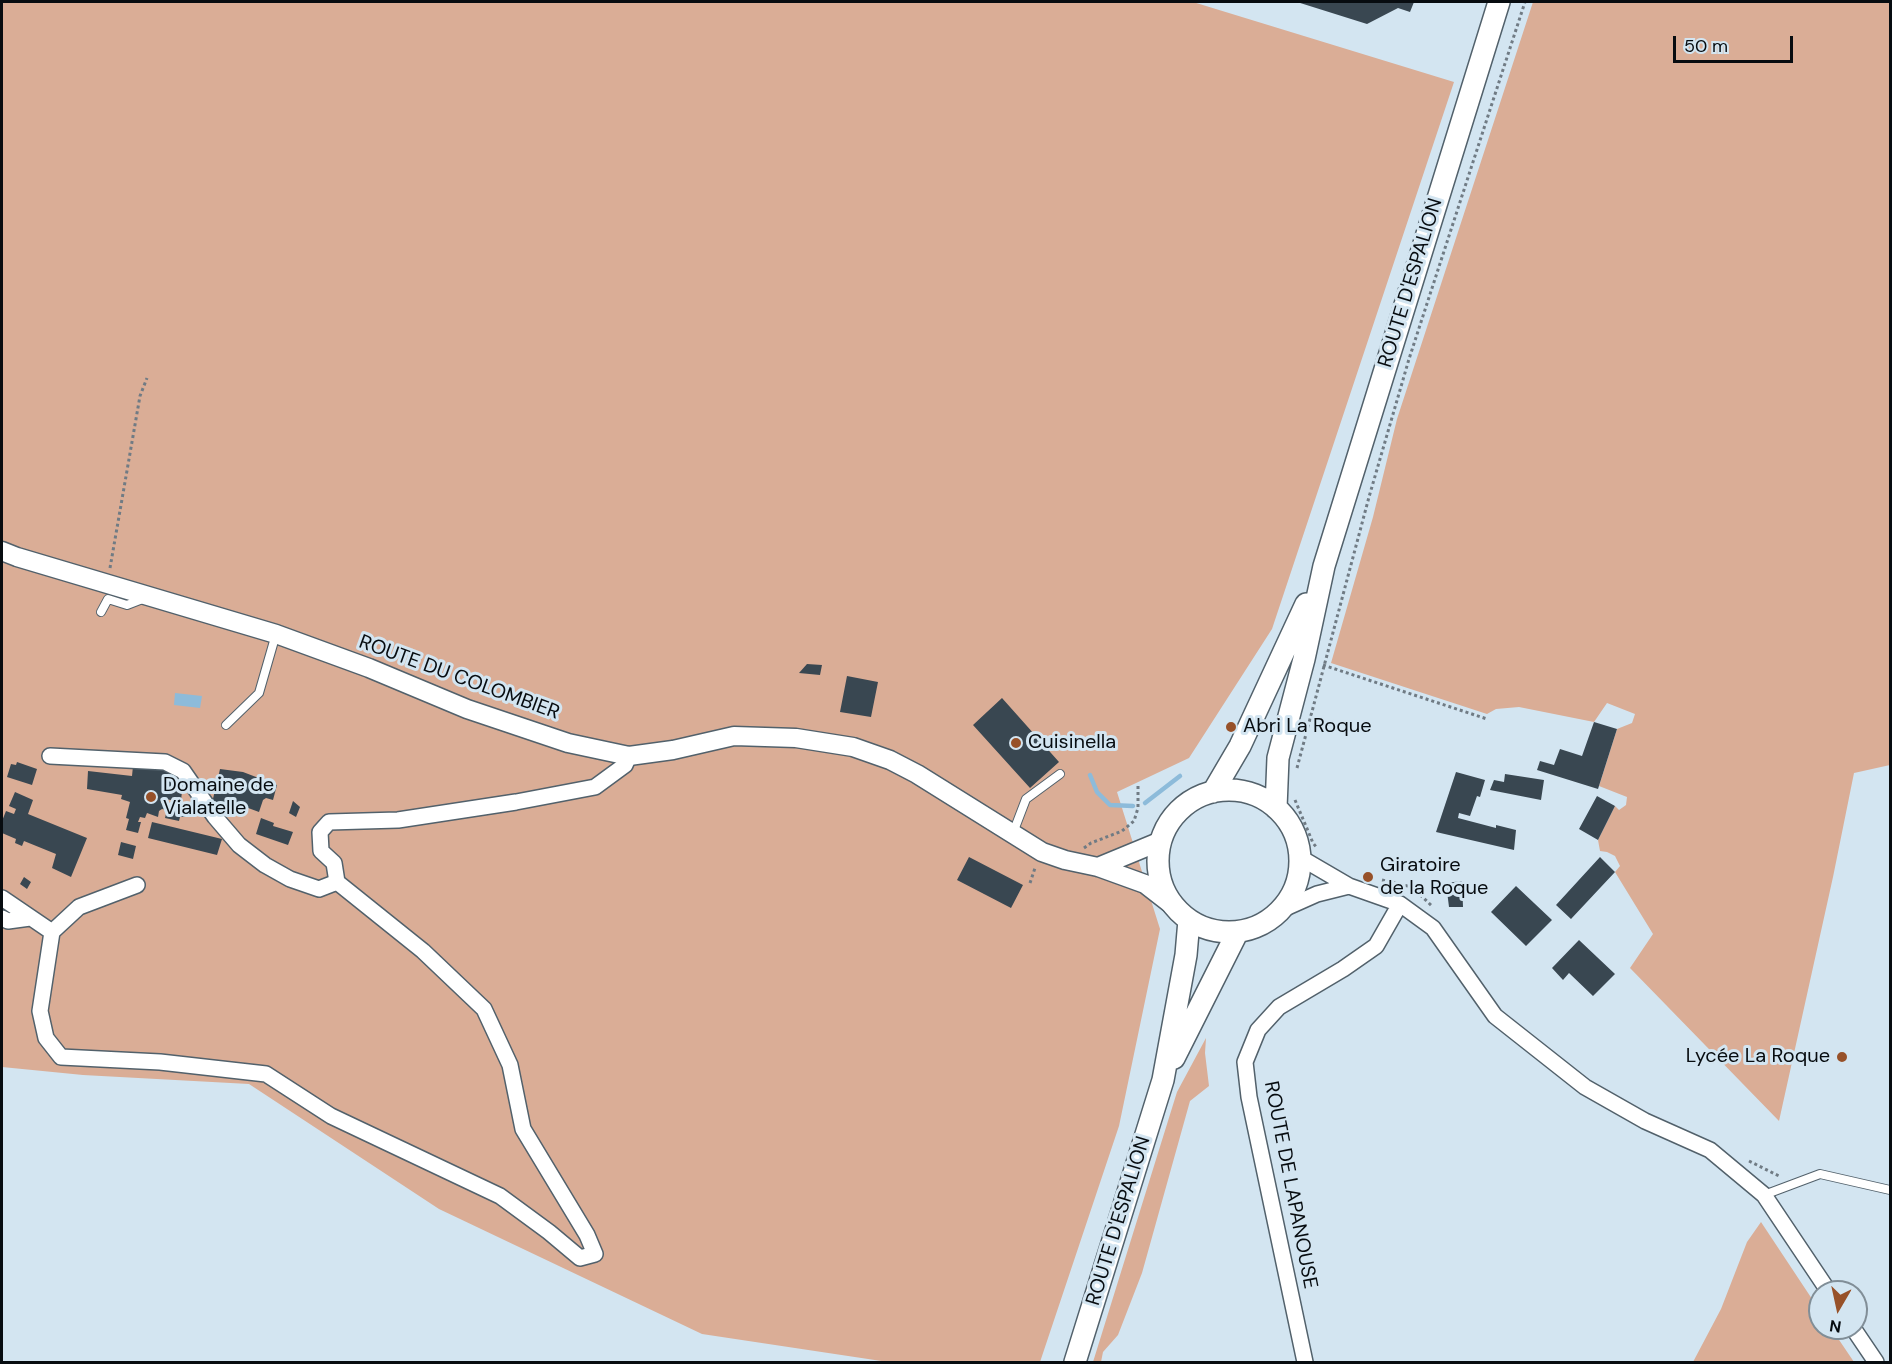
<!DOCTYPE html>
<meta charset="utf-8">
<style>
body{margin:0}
#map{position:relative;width:1892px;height:1364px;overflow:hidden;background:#d3e5f1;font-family:"DM Sans",sans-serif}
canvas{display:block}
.frame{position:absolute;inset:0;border:3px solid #070c10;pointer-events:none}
.north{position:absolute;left:1808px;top:1280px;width:60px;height:60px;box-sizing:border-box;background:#d3e5f1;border:2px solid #818e97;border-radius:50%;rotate:189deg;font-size:16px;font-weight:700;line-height:24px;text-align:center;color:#070c10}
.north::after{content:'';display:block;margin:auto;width:21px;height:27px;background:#975129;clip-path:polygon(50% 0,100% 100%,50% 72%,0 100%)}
.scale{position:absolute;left:1673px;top:36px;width:120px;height:27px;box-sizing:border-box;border:3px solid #070c10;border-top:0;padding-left:8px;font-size:18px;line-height:21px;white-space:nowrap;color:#070c10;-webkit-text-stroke:4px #d3e5f1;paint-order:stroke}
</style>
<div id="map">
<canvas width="1892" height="1364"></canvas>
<div class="frame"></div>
<div class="north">N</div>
<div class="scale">50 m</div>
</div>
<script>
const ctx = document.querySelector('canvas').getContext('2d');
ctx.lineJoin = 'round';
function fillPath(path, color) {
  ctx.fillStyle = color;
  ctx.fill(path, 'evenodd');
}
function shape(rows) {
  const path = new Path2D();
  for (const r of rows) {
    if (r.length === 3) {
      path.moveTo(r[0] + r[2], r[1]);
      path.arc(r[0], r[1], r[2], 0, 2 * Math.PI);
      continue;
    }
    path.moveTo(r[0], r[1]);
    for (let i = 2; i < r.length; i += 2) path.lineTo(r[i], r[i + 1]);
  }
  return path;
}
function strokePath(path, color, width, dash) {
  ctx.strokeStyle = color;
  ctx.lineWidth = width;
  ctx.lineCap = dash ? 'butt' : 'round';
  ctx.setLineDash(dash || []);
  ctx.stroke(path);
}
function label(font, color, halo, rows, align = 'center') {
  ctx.font = font + ' "DM Sans",sans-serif';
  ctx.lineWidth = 6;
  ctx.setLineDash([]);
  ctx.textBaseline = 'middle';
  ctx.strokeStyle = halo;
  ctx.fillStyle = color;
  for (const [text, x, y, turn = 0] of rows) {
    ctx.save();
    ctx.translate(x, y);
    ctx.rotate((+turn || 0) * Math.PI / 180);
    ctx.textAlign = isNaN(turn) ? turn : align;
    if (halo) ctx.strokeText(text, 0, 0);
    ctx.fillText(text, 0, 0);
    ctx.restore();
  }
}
fillPath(shape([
 [2,2,1193,2,1454,82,1272,629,1189,758,1117,792,1160,929,1119,1126,1040,1362,888,1362,702,1334,439,1209,249,1084,83,1075,2,1067],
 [1533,2,1890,2,1890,765,1854,773,1833,877,1779,1121,1630,968,1653,934,1615,872,1620,866,1615,856,1607,852,1600,851,1598,840,1615,806,1619,810,1626,805,1627,797,1599,786,1617,729,1632,723,1635,714,1607,703,1594,722,1519,707,1496,709,1487,714,1331,663,1373,517,1397,419],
 [1206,1038,1205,1053,1209,1086,1190,1101,1142,1273,1118,1335,1103,1352,1101,1362,1093,1362,1177,1092],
 [1761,1222,1820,1311,1820,1328,1831,1328,1854,1362,1693,1362,1721,1309,1747,1242]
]), '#daad96');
fillPath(shape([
 [175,693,202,696,200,708,174,705]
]), '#8dbbda');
strokePath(shape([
 [1090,775,1097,792,1110,805,1133,806],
 [1145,803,1180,776]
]), '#8dbbda', 4.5);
fillPath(shape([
 [1297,2,1414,2,1410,12,1398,8,1367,24],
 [807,664,822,665,820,675,799,673],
 [847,676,878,682,871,717,840,712],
 [1002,698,1059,762,1030,788,973,725],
 [1594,722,1617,729,1598,789,1537,770,1540,761,1554,765,1560,749,1582,756],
 [17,762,37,769,32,785,7,777,11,764,16,765],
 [133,766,172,770,171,780,183,781,181,801,162,799,161,803,188,805,189,814,186,817,180,817,179,821,165,818,167,810,162,809,159,811,158,817,147,813,145,818,140,817,138,822,141,822,138,833,126,830,129,819,126,818,130,802,121,799,122,795,87,789,88,771,132,776],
 [220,769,243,772,277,785,273,800,266,798,263,800,259,812,232,802,231,808,212,803],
 [1456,772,1485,780,1480,797,1477,796,1470,816,1459,813,1458,818,1496,828,1496,825,1516,830,1514,850,1436,832],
 [1505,774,1544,780,1541,800,1490,790,1494,780,1504,782],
 [15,792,33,800,28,814,87,838,71,877,52,868,56,854,24,841,22,846,15,843,16,839,2,833,2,821,6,811,14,814,16,809,9,806],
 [1597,796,1615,806,1598,840,1579,829],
 [293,801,300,807,296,817,289,813],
 [261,818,274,823,273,826,293,832,288,845,256,834],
 [152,822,222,839,217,855,148,838],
 [121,842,136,846,133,859,118,855],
 [969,857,1023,885,1011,908,957,880],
 [1600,857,1615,872,1571,919,1556,905],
 [24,877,31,882,27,889,20,884],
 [1462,881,1463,907,1449,907,1446,883],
 [1516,886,1552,920,1526,946,1491,912],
 [1579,940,1615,974,1593,996,1569,973,1563,980,1552,968]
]), '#394751');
const service = shape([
 [101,612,108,599,127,605,145,598],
 [226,725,259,693,276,634],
 [1013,833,1026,799,1060,774],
 [1764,1195,1820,1174,1890,1190]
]);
const minor = shape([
 [50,756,165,762,183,771,215,817,239,845,265,865,290,879,319,889,337,882],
 [1301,858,1349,886,1400,904,1433,928,1495,1016,1585,1087,1645,1121,1710,1150,1764,1195,1829,1292],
 [137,885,79,907,52,932,40,1011,46,1038,61,1057,160,1062,266,1074,331,1116,500,1196,549,1232,580,1258,595,1254,587,1235,523,1129,510,1065,484,1009,423,951,337,882,334,863,321,851,320,832,329,822,398,820,516,802,595,787,625,765,629,756],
 [2,898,52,932],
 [1281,910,1317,894,1349,886],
 [2,918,8,921,30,918],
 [1853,1328,1876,1362],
 [1305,1362,1249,1097,1245,1062,1258,1030,1279,1007,1343,969,1376,946,1400,904]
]);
const tertiary = shape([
 [2,551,17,557,276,634,369,668,467,709,568,743,629,756,673,750,734,736,796,738,853,747,890,760,917,774,1042,852,1065,860,1098,867,1145,884,1172,905],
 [1098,867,1161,841]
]);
const secondary = shape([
 [1229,861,71],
 [1213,792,1240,746,1306,604],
 [1276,808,1278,758,1304,659,1324,566,1499,2],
 [1174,1058,1237,933],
 [1075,1362,1163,1080,1186,955,1189,920]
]);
strokePath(service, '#52616b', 10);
strokePath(minor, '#52616b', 18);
strokePath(tertiary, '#52616b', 21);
strokePath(secondary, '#52616b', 24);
strokePath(shape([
 [110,568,140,396,147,378],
 [1323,665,1487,719],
 [1297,768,1369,497,1409,359,1525,2],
 [1295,800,1313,843,1317,848],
 [1084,848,1091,843,1122,831,1134,821,1138,808,1138,785],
 [1382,880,1412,887,1433,907],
 [1030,883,1035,868],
 [1749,1161,1781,1177]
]), '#707b84', 3, [3, 3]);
strokePath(service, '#fff', 8);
strokePath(minor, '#fff', 15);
strokePath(tertiary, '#fff', 18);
strokePath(secondary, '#fff', 21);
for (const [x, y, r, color] of [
 [1231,727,6,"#975129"],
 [1016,743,6,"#975129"],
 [151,797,6,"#975129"],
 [1368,877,6,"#975129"],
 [1842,1057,6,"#975129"]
]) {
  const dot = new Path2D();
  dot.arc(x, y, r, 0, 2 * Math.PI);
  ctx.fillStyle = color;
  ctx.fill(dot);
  strokePath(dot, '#d3e5f1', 2);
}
label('20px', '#070c10', '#d3e5f1', [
 ["ROUTE D'ESPALION",1411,283,-73],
 ["ROUTE DU COLOMBIER",459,678,20],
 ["ROUTE DE LAPANOUSE",1290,1185,79],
 ["ROUTE D'ESPALION",1119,1221,-73]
]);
label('20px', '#070c10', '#d3e5f1', [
 ["Abri La Roque",1243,727],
 ["Cuisinella",1028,743],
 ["Domaine de",163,786],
 ["Vialatelle",163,809],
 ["Giratoire",1380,866],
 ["de la Roque",1380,889],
 ["Lycée La Roque",1830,1057,"right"]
], 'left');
</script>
